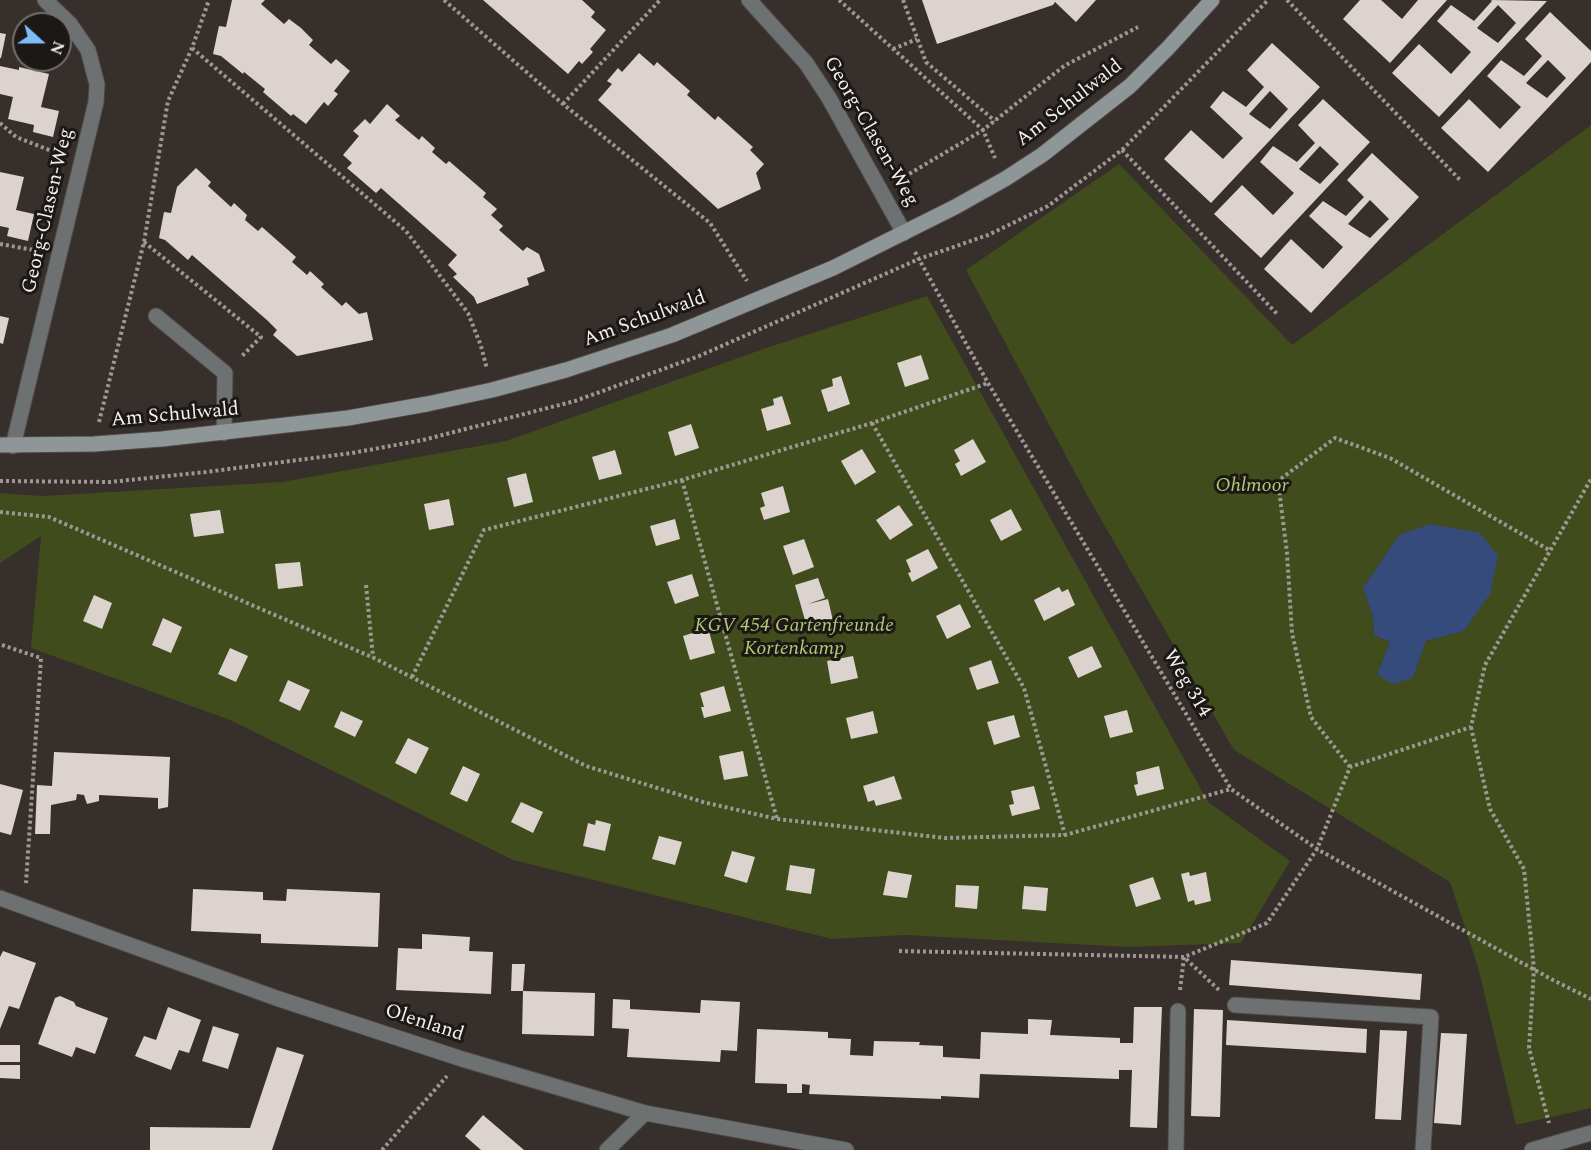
<!DOCTYPE html>
<style>
body{margin:0}
#map{position:relative;width:1591px;height:1150px;overflow:hidden;background:#362f2b;font-family:Spectral,serif}
canvas{display:block}
.north{position:absolute;left:12px;top:12px;width:60px;height:60px;box-sizing:border-box;background:#1b1816;border:2px solid #726e6c;border-radius:50%;rotate:111deg;font-size:16px;font-weight:700;line-height:24px;text-align:center;color:#f4f0ed}
.north::after{content:'';display:block;margin:auto;width:21px;height:27px;background:#7ebdf9;clip-path:polygon(50% 0,100% 100%,50% 72%,0 100%)}
</style>
<div id="map">
<canvas width="1591" height="1150"></canvas>
<div class="north">N</div>
</div>
<script>
const ctx = document.querySelector('canvas').getContext('2d');
ctx.lineJoin = 'round';
function fillPath(path, color) {
  ctx.fillStyle = color;
  ctx.fill(path, 'evenodd');
}
function shape(rows) {
  const path = new Path2D();
  for (const r of rows) {
    path.moveTo(r[0], r[1]);
    for (let i = 2; i < r.length; i += 2) path.lineTo(r[i], r[i + 1]);
  }
  return path;
}
function strokePath(path, color, width, dash) {
  ctx.strokeStyle = color;
  ctx.lineWidth = width;
  ctx.lineCap = dash ? 'butt' : 'round';
  ctx.setLineDash(dash || []);
  ctx.stroke(path);
}
function label(font, color, halo, rows, align = 'center') {
  ctx.font = font + ' Spectral,serif';
  ctx.lineWidth = 6;
  ctx.setLineDash([]);
  ctx.textBaseline = 'middle';
  ctx.strokeStyle = halo;
  ctx.fillStyle = color;
  for (const [text, x, y, turn = 0] of rows) {
    ctx.save();
    ctx.translate(x, y);
    ctx.rotate((+turn || 0) * Math.PI / 180);
    ctx.textAlign = isNaN(turn) ? turn : align;
    if (halo) ctx.strokeText(text, 0, 0);
    ctx.fillText(text, 0, 0);
    ctx.restore();
  }
}
fillPath(shape([
 [1591,125,1591,1108,1516,1125,1478,967,1450,882,1234,750,1087,495,966,270,1119,164,1292,345],
 [1363,588,1464,631,1426,641,1413,678,1377,675,1390,642,1374,635,1373,617],
 [927,296,1208,802,1290,861,1241,943,1127,947,906,935,832,939,513,860,230,720,31,648,41,536,0,563,0,493,43,496,282,482,506,441,766,348]
]), '#404c1b');
fillPath(shape([
 [1430,524,1480,533,1498,556,1490,594,1464,631,1426,641,1413,678,1393,684,1377,675,1390,642,1374,635,1373,617,1363,588,1399,535]
]), '#344b7b');
fillPath(shape([
 [232,0,265,0,261,4,284,24,289,19,301,28,313,40,309,45,331,64,336,59,350,71,334,91,338,94,328,106,324,102,306,124,293,114,291,116,263,92,265,89,244,72,243,74,221,56,213,54,219,26,226,27],
 [483,0,582,0,595,12,591,17,606,30,590,49,593,52,582,64,579,61,568,74],
 [922,0,1096,0,1076,22,1055,2,1053,5,937,44],
 [1360,0,1381,0,1402,19,1418,0,1447,0,1390,63,1343,19],
 [1491,0,1547,1,1439,117,1392,73,1419,44,1451,74,1471,52,1437,21,1451,5,1474,21,1492,1],
 [1498,5,1516,23,1498,43,1477,28],
 [1550,12,1591,51,1591,62,1488,172,1441,128,1469,99,1500,129,1521,107,1487,76,1501,60,1524,76,1542,56,1525,39],
 [1548,60,1566,78,1547,98,1526,83],
 [0,33,6,34,1,58,0,58],
 [1272,43,1320,87,1211,203,1164,159,1191,130,1223,159,1243,138,1210,107,1223,91,1246,107,1264,87,1247,70],
 [1270,91,1288,109,1270,129,1249,114],
 [639,53,654,66,657,62,690,91,687,95,715,120,718,116,753,147,750,150,764,164,756,173,761,189,718,209,598,100,612,84,607,81,618,68,622,72],
 [0,66,19,70,19,67,49,74,41,107,59,111,53,137,33,132,34,125,8,119,13,97,0,94],
 [1323,99,1370,142,1261,258,1214,214,1242,185,1273,215,1294,193,1260,162,1273,146,1297,162,1315,143,1298,125],
 [1320,146,1339,164,1320,184,1299,169],
 [387,104,400,116,395,120,419,140,422,136,435,148,432,152,446,164,449,161,486,193,483,197,497,209,491,215,503,226,499,230,523,251,527,247,539,254,545,271,527,278,529,285,477,304,474,297,453,277,457,274,448,265,457,255,381,188,376,193,347,168,352,163,343,155,359,136,353,131,365,119,370,124],
 [1372,153,1419,197,1311,313,1264,269,1291,239,1323,269,1343,247,1309,216,1323,201,1346,216,1364,197,1347,180],
 [1370,200,1389,219,1370,238,1348,224],
 [196,168,211,182,208,186,231,207,234,203,247,215,245,220,258,231,262,227,296,257,292,262,307,275,310,271,324,284,321,287,342,306,346,302,359,314,367,312,373,340,297,356,273,335,277,330,268,321,192,255,188,260,165,240,159,238,164,212,171,213,177,187],
 [0,172,24,177,16,210,34,214,28,241,7,236,9,228,0,226],
 [0,316,9,318,3,344,0,343],
 [921,355,929,379,905,387,897,363],
 [841,376,850,404,828,412,821,390,833,386,832,379],
 [782,396,791,424,767,431,761,409,774,405,773,399],
 [691,424,699,448,675,456,668,432],
 [973,439,986,462,961,476,955,464,960,461,954,450],
 [862,449,876,472,855,485,841,461],
 [615,450,622,474,599,480,592,457],
 [526,473,533,502,514,507,507,478],
 [783,486,790,512,764,520,760,508,765,506,761,493],
 [449,499,454,525,429,530,424,504],
 [899,505,913,525,890,540,876,520],
 [1011,509,1022,530,1001,541,990,520],
 [220,510,224,533,194,537,190,514],
 [675,519,680,539,656,546,650,526],
 [804,539,814,567,793,575,783,546],
 [928,549,938,568,912,582,908,573,911,572,906,560],
 [300,562,303,586,278,589,275,564],
 [692,574,699,596,675,604,667,582],
 [818,578,825,598,808,604,828,599,833,621,807,627,795,585],
 [1059,587,1062,592,1068,589,1075,605,1044,621,1034,600],
 [94,595,112,603,102,629,83,621],
 [960,604,971,627,947,639,936,616],
 [163,618,182,627,171,653,152,645],
 [708,628,715,653,690,660,683,636],
 [1092,646,1102,667,1078,678,1068,657],
 [230,648,248,656,236,682,218,674],
 [853,656,858,678,831,684,827,661],
 [991,660,999,683,977,690,969,668],
 [288,680,310,690,300,711,279,701],
 [724,686,731,711,704,718,701,707,704,707,700,693],
 [1127,710,1133,732,1110,738,1104,716],
 [341,711,363,721,355,737,334,727],
 [873,711,878,733,851,739,846,718],
 [1014,715,1020,737,994,745,987,722],
 [408,738,429,748,416,774,395,763],
 [743,751,748,776,724,780,719,756],
 [54,752,170,757,168,807,158,809,158,798,99,795,99,801,87,804,84,795,77,794,76,800,51,805,50,834,35,834,37,785,52,786],
 [463,766,480,774,467,802,450,794],
 [1159,766,1164,789,1137,796,1134,785,1138,784,1136,772],
 [894,776,902,799,876,806,874,800,868,802,863,786],
 [0,784,23,790,11,835,0,832],
 [1034,786,1040,809,1012,816,1009,805,1014,804,1011,791],
 [521,802,543,812,533,833,511,822],
 [596,820,611,824,605,851,583,846,588,823,595,825],
 [659,836,682,842,675,865,652,859],
 [732,851,755,857,747,883,724,876],
 [790,865,815,869,811,894,786,890],
 [888,871,912,875,907,898,883,895],
 [1189,872,1190,876,1206,872,1211,901,1195,905,1194,900,1188,902,1181,874],
 [1153,877,1161,899,1136,907,1129,885],
 [956,885,979,886,977,909,955,907],
 [1024,886,1048,888,1046,911,1022,909],
 [193,889,263,892,263,900,286,901,287,889,380,893,378,947,261,943,261,934,191,931],
 [422,934,470,937,469,951,493,952,491,994,396,990,398,948,422,949],
 [3,951,36,963,19,1009,9,1006,0,1029,0,957],
 [1231,960,1422,974,1420,1000,1229,985],
 [512,964,525,964,523,991,511,991],
 [523,991,595,993,594,1036,522,1034],
 [60,996,74,1002,76,1006,108,1018,95,1054,76,1047,72,1057,38,1044,55,998],
 [613,999,630,1000,630,1009,700,1013,701,1000,740,1002,737,1051,721,1050,720,1062,627,1057,629,1029,612,1028],
 [168,1007,201,1020,189,1053,179,1050,171,1070,135,1056,144,1036,156,1040],
 [1134,1007,1162,1007,1157,1128,1130,1127,1132,1070,1119,1070,1119,1079,980,1074,979,1098,941,1096,941,1099,809,1094,810,1085,802,1084,802,1093,787,1093,787,1084,755,1083,757,1029,828,1032,828,1038,851,1039,850,1055,873,1056,874,1041,920,1042,919,1045,943,1046,943,1057,980,1059,981,1032,1028,1034,1028,1019,1052,1020,1050,1035,1120,1038,1120,1043,1133,1043],
 [1194,1009,1223,1010,1220,1117,1191,1116],
 [1227,1020,1367,1029,1366,1053,1226,1045],
 [213,1026,239,1034,228,1069,202,1061],
 [1380,1030,1407,1031,1401,1120,1375,1119],
 [1441,1033,1467,1034,1461,1125,1434,1123],
 [0,1045,20,1045,20,1062,0,1062],
 [277,1047,304,1055,272,1150,150,1150,150,1127,250,1128],
 [0,1065,20,1065,20,1079,0,1078],
 [483,1115,524,1150,481,1150,465,1136]
]), '#dcd3ce');
const lane = shape([
 [156,316,225,373,224,433]
]);
const street = shape([
 [749,0,806,63,829,98,904,233],
 [13,446,96,102,97,84,88,50,70,24,45,0],
 [0,898,276,998,462,1059,645,1113,846,1150],
 [1235,1005,1431,1017,1423,1150],
 [607,1150,645,1113],
 [1176,1150,1178,1011],
 [1532,1150,1591,1133]
]);
const secondary = shape([
 [0,445,94,444,162,439,348,418,427,404,492,390,566,370,672,335,833,268,955,207,1005,179,1042,155,1130,86,1168,48,1212,0]
]);
strokePath(lane, '#514a46', 17);
strokePath(street, '#514a46', 17);
strokePath(secondary, '#514a46', 17);
strokePath(shape([
 [444,0,563,104,710,223,747,281],
 [839,0,983,130,995,158],
 [903,0,926,62,995,121],
 [1287,0,1461,181],
 [192,48,406,231,468,313,481,346,487,369],
 [893,49,917,39],
 [563,104,660,0],
 [0,123,16,137,62,155],
 [1122,150,1278,315],
 [899,180,983,130,1064,66,1138,27],
 [144,242,261,337,241,357],
 [0,244,39,251],
 [915,252,988,383,1231,789,1317,849,1551,979,1591,999],
 [99,422,144,242,168,101,192,48,209,0],
 [872,423,1024,688,1065,835],
 [682,480,777,819],
 [0,481,110,482,206,472,352,453,423,440,575,401,699,356,919,259,988,235,1048,206,1122,150,1268,0],
 [0,512,49,517,374,658,586,766,703,802,777,819,945,838,1065,835,1231,789],
 [366,585,373,657],
 [2,645,41,658,26,883],
 [412,677,484,530,682,480,872,423,988,383],
 [1471,727,1490,809,1524,869,1534,969,1529,1048,1549,1123],
 [1350,767,1311,717,1292,633,1287,553,1278,481,1335,438,1390,458,1549,550],
 [899,951,1184,957,1220,991],
 [1180,990,1184,957,1267,923,1317,849,1350,767,1471,727,1485,665,1591,479],
 [382,1150,447,1076]
]), '#9e9895', 4, [3, 3]);
strokePath(lane, '#6d7172', 15);
strokePath(street, '#6d7172', 15);
strokePath(secondary, '#8f9697', 15);
label('20px', '#f4f0ed', '#1b1816', [
 ["Am Schulwald",1070,104,-38],
 ["Georg-Clasen-Weg",870,132,60],
 ["Georg-Clasen-Weg",49,211,-77],
 ["Am Schulwald",645,320,-20],
 ["Am Schulwald",175,416,-5],
 ["Weg 314",1186,684,59],
 ["Olenland",424,1024,18]
]);
label('italic 20px', '#b3ca73', '#1b1816', [
 ["Ohlmoor",1252,487],
 ["KGV 454 Gartenfreunde",794,627],
 ["Kortenkamp",794,650]
]);
</script>
